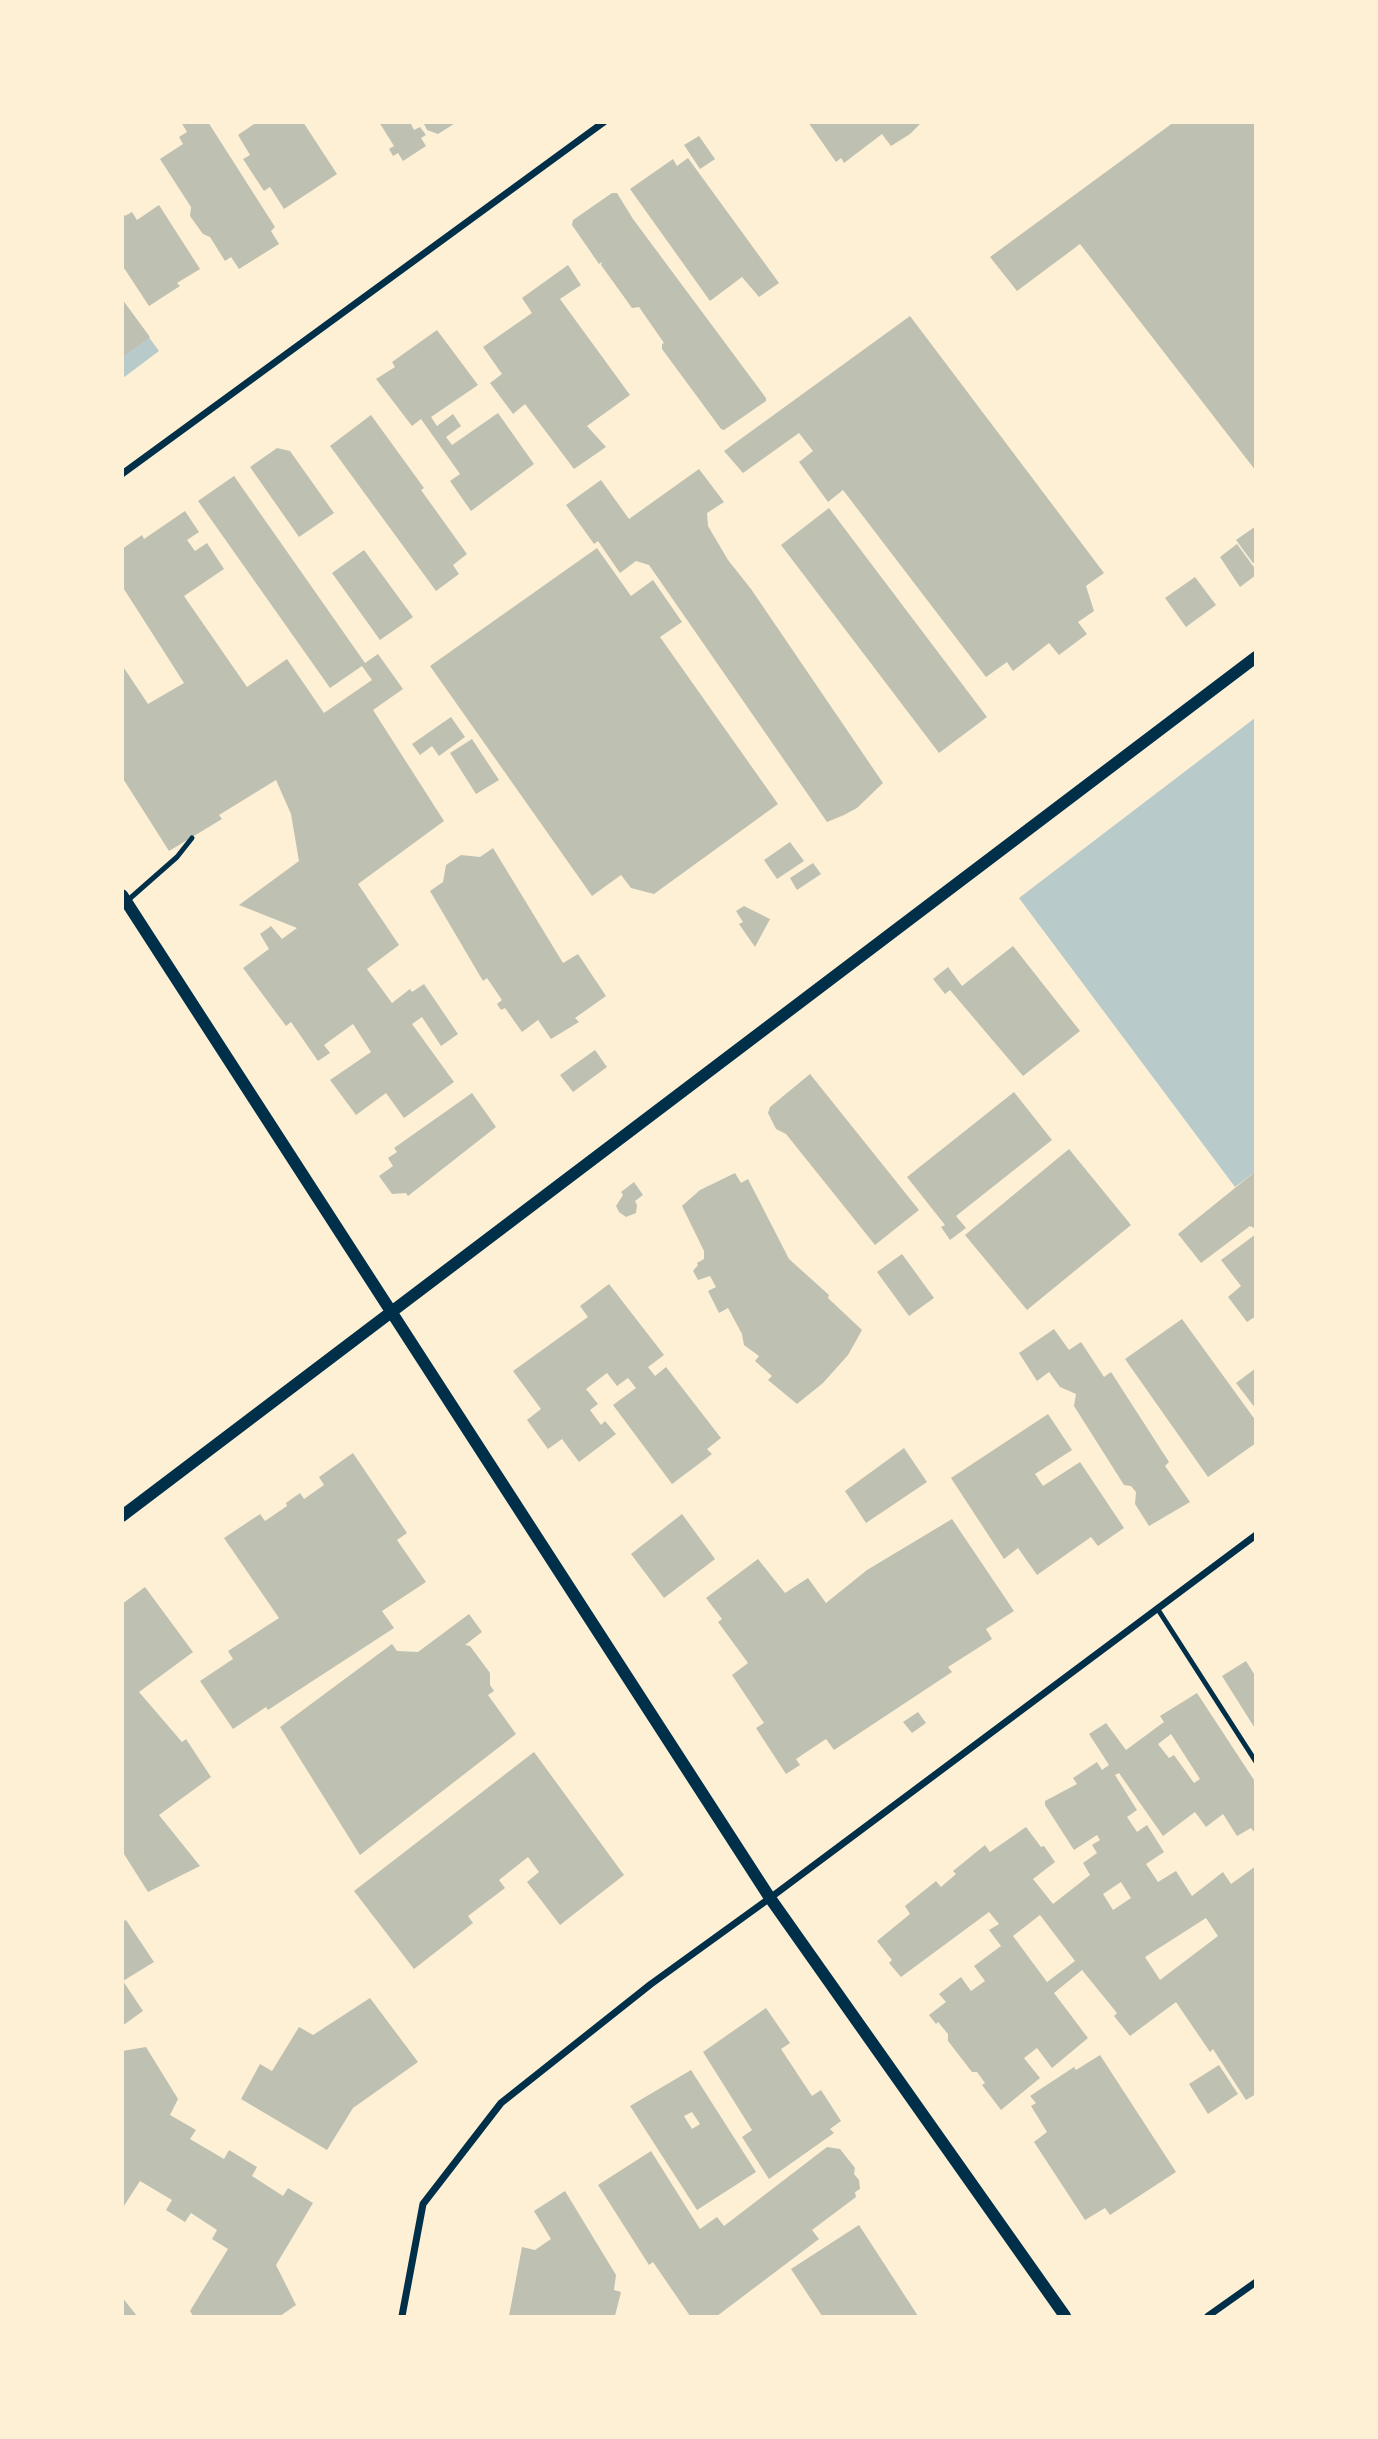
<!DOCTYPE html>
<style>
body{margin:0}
#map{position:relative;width:1378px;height:2439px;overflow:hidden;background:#fdf0d5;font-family:Raleway,sans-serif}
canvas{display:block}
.frame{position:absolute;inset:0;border:124px solid #fdf0d5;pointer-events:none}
</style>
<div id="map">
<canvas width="1378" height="2439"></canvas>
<div class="frame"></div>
</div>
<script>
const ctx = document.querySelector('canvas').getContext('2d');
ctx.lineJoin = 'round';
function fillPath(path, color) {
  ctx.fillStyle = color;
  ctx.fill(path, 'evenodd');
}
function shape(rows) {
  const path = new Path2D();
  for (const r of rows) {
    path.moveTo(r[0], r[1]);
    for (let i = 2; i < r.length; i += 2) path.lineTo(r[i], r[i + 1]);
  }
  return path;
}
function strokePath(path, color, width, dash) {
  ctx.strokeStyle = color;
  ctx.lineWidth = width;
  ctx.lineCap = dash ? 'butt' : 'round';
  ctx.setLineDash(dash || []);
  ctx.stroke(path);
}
fillPath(shape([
 [122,301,159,351,123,378,122,378],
 [1255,718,1256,1171,1235,1187,1019,898]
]), '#b9caca');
fillPath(shape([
 [181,122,208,122,275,227,271,231,279,244,239,269,231,257,225,261,210,237,203,234,190,216,191,207,160,159,183,144,179,137,187,132],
 [257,122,303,122,337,174,284,209,270,187,264,191,243,159,250,155,238,135],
 [379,122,410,122,414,130,420,127,426,135,421,138,426,146,403,161,398,153,393,156,389,149,394,146],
 [423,122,457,122,438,134,427,130],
 [808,122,922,122,910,134,891,146,882,134,844,163,841,158,836,162],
 [1174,122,1256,122,1256,471,1080,244,1017,291,990,257],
 [699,136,715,159,700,169,684,145],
 [688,158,779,283,759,297,742,277,710,301,630,189,673,159,677,166],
 [612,193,617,193,633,219,766,398,766,401,724,430,721,429,662,349,662,344,664,343,639,307,632,308,601,265,602,262,599,264,572,225,573,220],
 [159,205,200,269,177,283,180,286,149,306,122,265,122,212,125,216,132,212,137,220],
 [568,265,581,285,560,299,630,395,587,426,606,447,574,469,525,404,513,414,490,383,502,374,483,347,532,313,522,298],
 [122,299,150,337,122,357],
 [910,316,1104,573,1086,586,1094,611,1078,622,1087,634,1059,655,1049,643,1013,671,1007,662,986,677,843,490,828,502,799,462,813,451,799,433,743,473,724,451],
 [437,330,478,385,431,417,437,426,453,414,461,426,446,437,452,445,498,413,534,464,471,511,450,481,460,474,421,419,412,426,376,379,395,367,392,362],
 [371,415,424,488,421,490,467,554,453,565,459,574,436,591,330,446],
 [277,448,290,451,334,513,299,537,250,467],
 [699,469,724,502,707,513,708,526,728,560,751,589,883,783,857,808,844,815,827,822,649,565,636,561,620,573,598,541,594,544,566,505,601,480,629,519],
 [234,476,365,663,378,654,403,689,373,710,444,821,358,884,399,945,367,969,392,1003,410,989,412,992,424,984,458,1034,441,1046,422,1017,412,1024,454,1082,404,1118,386,1093,356,1115,330,1080,371,1052,353,1024,324,1045,330,1053,318,1061,291,1022,286,1026,243,968,269,949,260,934,271,926,282,939,297,928,239,905,299,861,291,814,276,780,219,815,222,819,169,851,122,777,122,665,148,704,184,683,122,586,122,549,142,535,144,539,185,511,199,532,187,540,195,551,207,543,224,569,184,596,247,687,287,659,324,713,372,680,362,666,330,688,198,501],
 [829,508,987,717,939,753,781,545],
 [1256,526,1256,562,1253,563,1236,540],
 [1237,544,1256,570,1256,575,1240,587,1220,557],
 [597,548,631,596,653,580,682,622,660,637,778,804,654,894,631,888,621,875,592,896,430,666],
 [364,550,413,617,380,640,332,573],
 [1195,577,1216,605,1186,627,1165,598],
 [451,717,465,737,439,756,432,746,420,755,412,744],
 [472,739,499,780,476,794,450,753],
 [790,842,804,861,777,879,764,860],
 [493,848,563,963,578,954,606,996,575,1018,579,1022,551,1039,538,1020,522,1032,505,1008,501,1010,497,1004,502,1000,487,978,483,981,430,891,443,882,446,865,461,855,480,857],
 [813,863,821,874,797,890,790,878],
 [744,906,770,919,755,947,739,924,743,922,736,911],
 [1013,946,1080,1031,1023,1076,950,990,945,994,933,979,948,967,962,986],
 [595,1050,607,1067,573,1092,560,1075],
 [810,1074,919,1210,875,1245,786,1134,776,1129,768,1113,770,1107],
 [1014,1092,1052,1140,956,1216,966,1228,950,1240,941,1227,945,1225,907,1177],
 [472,1093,496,1127,408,1196,406,1193,392,1194,379,1176,393,1166,388,1158,397,1152,394,1148],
 [1069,1149,1131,1225,1027,1310,965,1235],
 [1256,1171,1256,1229,1250,1226,1201,1263,1178,1234],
 [735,1173,741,1183,748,1179,789,1259,829,1295,828,1298,862,1330,848,1355,823,1383,797,1404,768,1380,772,1376,755,1361,759,1356,744,1345,742,1334,728,1308,719,1313,708,1291,716,1287,710,1276,698,1280,693,1271,698,1265,697,1263,704,1259,704,1251,682,1206,700,1190],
 [634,1182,643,1195,635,1201,637,1205,636,1213,626,1217,619,1212,616,1206,623,1195,621,1192],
 [1256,1234,1256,1316,1247,1322,1228,1297,1241,1286,1221,1260],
 [902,1254,934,1298,909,1316,877,1272],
 [609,1284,664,1355,648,1367,655,1376,666,1367,721,1438,707,1449,712,1454,672,1484,613,1405,636,1388,628,1378,617,1386,607,1373,586,1389,598,1404,590,1410,601,1425,605,1421,616,1434,579,1462,562,1439,548,1449,527,1420,541,1409,513,1371,588,1317,580,1306],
 [1182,1319,1256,1421,1256,1443,1208,1477,1125,1359],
 [1054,1329,1069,1350,1081,1342,1104,1377,1111,1372,1169,1462,1165,1466,1190,1502,1149,1526,1135,1504,1136,1492,1131,1486,1124,1485,1074,1406,1076,1394,1060,1387,1049,1372,1037,1381,1019,1353],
 [1256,1368,1256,1409,1236,1383],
 [1048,1414,1072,1450,1035,1474,1043,1486,1080,1462,1124,1528,1098,1546,1091,1537,1037,1575,1018,1548,1004,1559,951,1478],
 [904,1448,927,1482,866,1523,845,1491],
 [353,1453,407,1533,397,1540,426,1582,382,1611,394,1628,268,1710,266,1707,233,1729,200,1681,233,1659,228,1651,279,1618,224,1538,260,1514,265,1521,287,1506,286,1503,300,1493,304,1499,324,1485,319,1477],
 [682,1514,715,1559,664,1598,631,1554],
 [952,1519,1014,1611,986,1629,992,1639,948,1667,952,1672,834,1750,826,1739,796,1759,800,1765,786,1774,756,1728,764,1723,732,1675,748,1663,718,1622,722,1619,706,1598,758,1559,785,1593,808,1578,826,1603,867,1570],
 [145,1587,193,1652,139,1692,182,1742,186,1739,211,1777,159,1815,200,1866,148,1892,122,1851,122,1604],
 [469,1614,482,1632,465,1645,470,1646,490,1673,490,1685,494,1691,488,1695,516,1734,360,1855,280,1727,392,1644,397,1651,418,1652],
 [1246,1661,1256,1677,1256,1730,1222,1676],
 [1197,1693,1256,1783,1256,1834,1251,1828,1237,1836,1223,1814,1206,1827,1195,1812,1163,1836,1119,1773,1115,1775,1137,1810,1127,1817,1137,1832,1147,1825,1164,1852,1146,1864,1158,1882,1176,1871,1192,1896,1223,1872,1231,1884,1256,1866,1256,2094,1246,2100,1213,2049,1210,2052,1176,2002,1130,2036,1114,2016,1117,2013,1082,1970,1054,1993,1088,2038,1052,2068,1037,2048,1024,2058,1040,2078,1001,2110,982,2085,985,2083,977,2072,972,2072,948,2041,948,2034,938,2022,936,2024,929,2015,946,2002,939,1994,961,1977,971,1991,985,1981,974,1966,1001,1946,989,1930,999,1924,989,1912,901,1977,889,1963,892,1960,877,1941,910,1914,905,1906,936,1881,941,1887,956,1874,953,1871,985,1845,990,1852,1026,1827,1041,1847,1044,1846,1055,1862,1033,1879,1053,1904,1090,1875,1083,1863,1097,1853,1092,1845,1100,1840,1097,1835,1074,1850,1045,1805,1045,1801,1077,1784,1073,1778,1097,1762,1102,1770,1109,1765,1089,1734,1106,1723,1126,1750,1164,1722,1160,1716],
 [1171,1734,1200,1779,1194,1783,1174,1755,1169,1758,1158,1744],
 [1121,1882,1131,1898,1113,1910,1103,1894],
 [1040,1915,1075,1961,1047,1982,1013,1936],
 [1206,1918,1218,1936,1160,1980,1145,1957],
 [918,1712,926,1723,912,1733,903,1722],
 [534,1752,624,1875,560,1925,527,1882,539,1872,528,1857,499,1880,505,1888,468,1916,473,1923,414,1969,354,1891],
 [126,1920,154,1962,123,1981,143,2011,122,2026,122,1922],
 [370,1998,418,2062,353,2108,327,2150,241,2099,260,2064,272,2071,299,2027,313,2035],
 [766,2008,790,2043,781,2049,812,2096,821,2090,841,2121,830,2129,834,2133,769,2179,742,2137,752,2130,703,2052],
 [146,2047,178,2099,170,2115,196,2130,190,2139,224,2159,229,2150,257,2167,252,2176,283,2196,288,2188,313,2203,276,2265,296,2305,280,2316,193,2316,190,2311,228,2249,212,2239,217,2230,191,2213,185,2222,166,2210,172,2200,140,2181,122,2209,122,2051],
 [1100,2055,1176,2172,1110,2215,1105,2208,1085,2220,1034,2142,1047,2132,1031,2106,1036,2103,1030,2096,1074,2067,1076,2070],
 [1219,2065,1238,2094,1208,2114,1189,2084],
 [691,2070,756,2172,697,2210,630,2106],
 [692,2112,700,2124,692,2129,684,2116],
 [827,2147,840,2149,855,2168,854,2174,859,2180,860,2189,855,2192,856,2197,812,2230,819,2239,717,2316,690,2316,653,2262,649,2265,598,2185,651,2151,700,2229,717,2217,724,2226],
 [565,2191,616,2275,614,2290,621,2292,615,2316,509,2316,522,2247,535,2250,551,2239,534,2211],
 [859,2225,918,2316,822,2316,791,2269],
 [122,2297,137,2316,122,2316]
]), '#bec0b2');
strokePath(shape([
 [127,901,177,857,192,838],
 [1157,1608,1256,1762]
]), '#003049', 5);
strokePath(shape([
 [122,474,604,122],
 [402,2316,423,2204,501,2103,651,1984,770,1898,1256,1535],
 [1208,2316,1256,2282]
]), '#003049', 7);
strokePath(shape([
 [122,895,770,1898,1065,2316],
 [122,1516,1256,657]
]), '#003049', 12);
</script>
